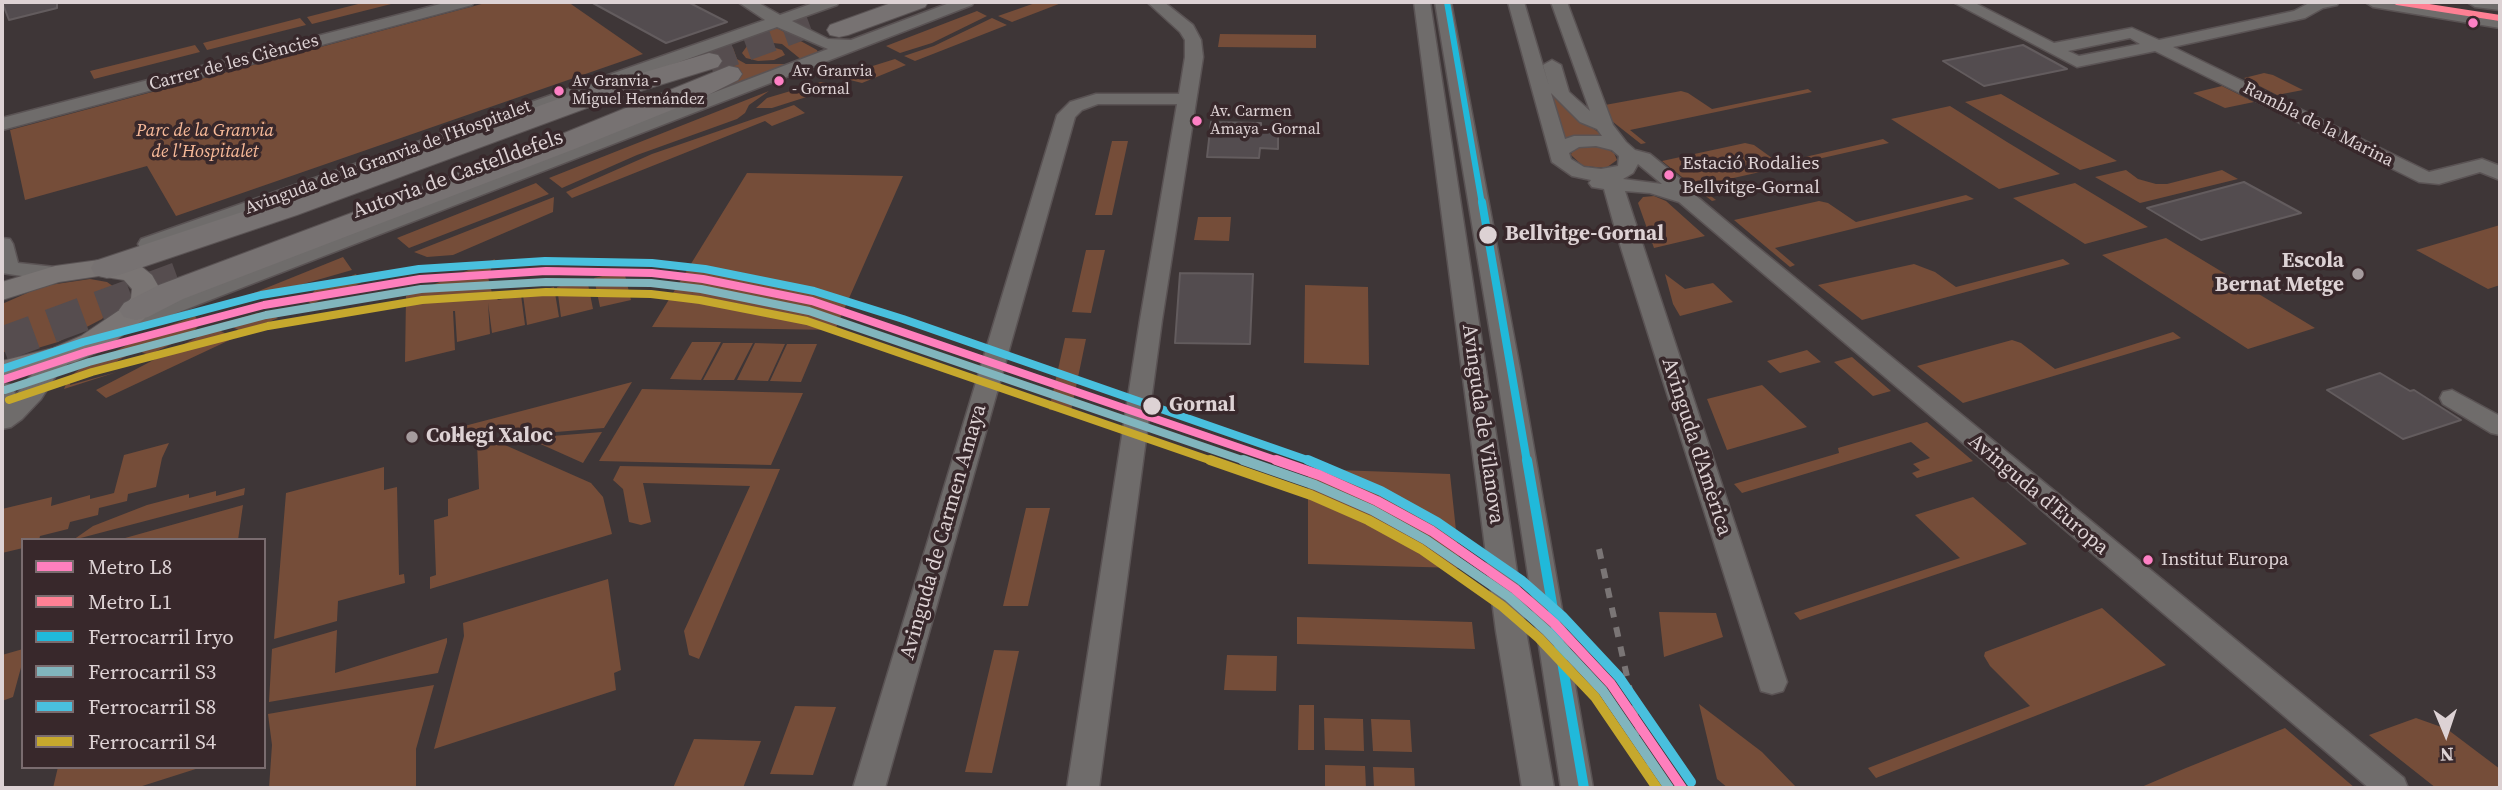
<!DOCTYPE html>
<meta charset="utf-8">
<style>
body{margin:0}
#map{position:relative;width:2502px;height:790px;overflow:hidden;background:#3e3637;font-family:"Source Serif 4",serif}
canvas{display:block}
.frame{position:absolute;inset:0;border:4px solid #ddd2d4;pointer-events:none}
.legend{position:absolute;left:21px;top:538px;width:245px;height:231px;box-sizing:border-box;background:#38282b;border:2px solid #7a6c6f;margin:0;padding:9px 12px;list-style:none;font-size:21px;color:#ddd2d4}
.legend li{display:flex;align-items:center;gap:14px;height:35px}
.legend b{width:35px;border:2px solid #7a6c6f}
.north{position:absolute;left:2411px;top:699px;width:70px;height:70px;-webkit-text-stroke:5px #38282b;paint-order:stroke;rotate:178deg;font-size:19px;font-weight:700;line-height:28px;text-align:center;color:#ddd2d4}
.north::after{content:'';display:block;margin:auto;width:24px;height:32px;background:#ddd2d4;clip-path:polygon(50% 0,100% 100%,50% 72%,0 100%)}
</style>
<div id="map">
<canvas width="2502" height="790"></canvas>
<div class="frame"></div>
<ul class="legend">
<li><b style="height:9px;background:#fe7fbd"></b>Metro L8</li>
<li><b style="height:9px;background:#ff8094"></b>Metro L1</li>
<li><b style="height:9px;background:#20b9da"></b>Ferrocarril Iryo</li>
<li><b style="height:9px;background:#81b5bd"></b>Ferrocarril S3</li>
<li><b style="height:9px;background:#49c0de"></b>Ferrocarril S8</li>
<li><b style="height:9px;background:#c6a82d"></b>Ferrocarril S4</li>
</ul>
<div class="north">N</div>
</div>
<script>
const ctx = document.querySelector('canvas').getContext('2d');
ctx.lineJoin = 'round';
function fillPath(path, color) {
  ctx.fillStyle = color;
  ctx.fill(path, 'evenodd');
}
function shape(rows) {
  const path = new Path2D();
  for (const r of rows) {
    path.moveTo(r[0], r[1]);
    for (let i = 2; i < r.length; i += 2) path.lineTo(r[i], r[i + 1]);
  }
  return path;
}
function strokePath(path, color, width, dash) {
  ctx.strokeStyle = color;
  ctx.lineWidth = width;
  ctx.lineCap = dash ? 'butt' : 'round';
  ctx.setLineDash(dash || []);
  ctx.stroke(path);
}
function label(font, color, halo, rows, align = 'center') {
  ctx.font = font + ' "Source Serif 4",serif';
  ctx.lineWidth = 7;
  ctx.setLineDash([]);
  ctx.textBaseline = 'middle';
  ctx.strokeStyle = halo;
  ctx.fillStyle = color;
  for (const [text, x, y, turn = 0] of rows) {
    ctx.save();
    ctx.translate(x, y);
    ctx.rotate((+turn || 0) * Math.PI / 180);
    ctx.textAlign = isNaN(turn) ? turn : align;
    if (halo) ctx.strokeText(text, 0, 0);
    ctx.fillText(text, 0, 0);
    ctx.restore();
  }
}
fillPath(shape([
 [366,2,399,2,312,24,307,17],
 [489,2,568,2,643,54,176,216,147,166,25,200,10,130],
 [1038,2,1064,2,1012,22,998,16],
 [977,11,987,16,932,43,900,53,886,46],
 [300,18,306,25,207,50,203,43],
 [992,18,1007,25,915,61,904,56,934,46],
 [770,28,777,28,817,50,818,53,803,61,782,44,737,39],
 [1220,34,1316,35,1316,48,1218,47],
 [727,42,733,48,737,59,746,64,794,64,207,279,738,78,700,55,591,94],
 [195,45,200,52,94,79,90,71],
 [766,45,782,50,785,55,774,60,758,61,746,58,742,53,747,46],
 [895,59,906,65,862,83,842,78,847,74],
 [2264,73,2273,75,2303,90,2277,95,2244,78],
 [821,82,841,86,772,108,756,108,767,98],
 [2222,86,2254,102,2225,108,2193,93],
 [1548,88,1566,109,1605,137,1563,139],
 [1808,89,1812,92,1630,130,1646,143,1641,144,1608,118,1605,105,1681,91,1688,93,1712,109],
 [769,91,749,105,745,113,737,119,637,155,562,188,549,178],
 [2001,94,2061,129,2117,161,2080,170,1965,102],
 [794,105,805,113,772,126,765,121,572,198,566,192,652,154],
 [1950,106,2007,142,2060,174,1999,189,1891,119],
 [1883,139,1889,143,1698,186,1716,200,1712,201,1662,161,1745,143,1754,145,1779,163],
 [1112,141,1128,141,1112,215,1095,215],
 [1582,146,1604,147,1614,153,1617,160,1606,168,1583,166,1571,155,1572,151],
 [2126,170,2138,179,2156,184,2167,184,2222,170,2238,179,2140,203,2095,177],
 [747,173,903,176,835,330,652,327],
 [536,183,549,194,409,248,397,238],
 [2075,183,2148,227,2085,244,2013,198],
 [1966,195,1974,199,1775,248,1795,265,1790,267,1734,220,1819,201,1828,203,1856,222],
 [1654,196,1666,201,1705,236,1654,248,1638,203,1643,197],
 [554,197,553,212,453,255,427,257,414,252],
 [1198,217,1231,217,1229,241,1194,240],
 [2500,225,2500,285,2488,289,2416,250],
 [2166,238,2315,328,2248,349,2102,255],
 [1086,250,1105,250,1091,313,1072,312],
 [343,257,352,270,209,311],
 [495,259,488,277,492,293,498,300,521,295,525,325,492,333,488,303,490,334,457,342,455,311,453,311,455,350,405,362,406,296],
 [2063,259,2070,264,1862,320,1818,285,1914,264,1935,272,1956,287],
 [624,271,631,300,600,307,594,278],
 [356,274,361,283,311,304,307,300,315,290],
 [1665,274,1685,289,1713,283,1733,302,1680,316,1673,304],
 [90,279,107,282,117,289,119,299,102,319,58,342,31,350,2,352,2,304,43,286],
 [587,279,593,309,561,317,557,287],
 [1305,285,1368,287,1369,365,1304,363],
 [554,287,559,317,527,325,523,295],
 [257,313,270,314,278,318,244,333,225,323],
 [195,316,200,324,189,336,148,355,137,350,108,366,70,380,70,385,117,372,64,389,69,377,80,369,155,331],
 [215,328,234,338,106,398,96,390],
 [2173,332,2181,338,1963,403,1917,366,2012,340,2021,343,2055,369],
 [1065,338,1086,339,1071,411,1049,410],
 [692,342,721,342,701,380,670,379],
 [723,343,753,343,734,380,703,380],
 [755,343,785,344,768,381,737,380],
 [787,344,817,344,801,382,770,381],
 [1807,350,1821,362,1780,373,1767,361],
 [1852,357,1891,391,1873,396,1834,362],
 [632,382,604,428,520,435,490,431,431,444,430,435],
 [1762,385,1807,427,1727,450,1707,399],
 [642,389,803,393,771,465,599,461],
 [1927,422,1973,461,1917,478,1912,473,1920,470,1913,464,1930,458,1911,442,1742,493,1734,484,1839,453,1838,448],
 [602,432,583,463,527,438],
 [490,442,505,445,591,483,603,497,612,534,430,589,430,577,436,575,434,520,448,516,448,499,479,489,477,443],
 [169,443,162,458,156,487,128,494,127,501,99,508,98,515,70,522,68,529,40,536,39,540,23,540,23,548,2,553,2,509,52,497,51,506,90,495,90,499,114,493,124,455],
 [620,466,780,469,699,659,689,655,684,631,750,486,643,483,651,522,641,525,629,522,623,489,613,480],
 [384,467,384,490,397,487,399,575,404,574,405,583,338,601,337,621,274,639,286,493],
 [1308,469,1450,474,1460,568,1308,564],
 [245,488,244,495,73,540,93,526,147,505,189,494,189,498,216,491,216,496],
 [1973,497,2027,544,1800,620,1794,613,1960,558,1915,515],
 [243,505,238,540,118,540],
 [1026,508,1050,508,1028,606,1003,606],
 [608,579,621,670,614,673,616,690,434,749,464,636,463,623],
 [2102,608,2166,665,1876,778,1868,768,2030,706,1990,666,1984,656,1985,652],
 [1659,612,1716,613,1723,637,1664,657],
 [1297,617,1472,622,1475,649,1297,644],
 [337,630,335,673,447,638,447,642,438,673,269,702,272,649],
 [23,649,23,660,13,697,2,701,2,655],
 [994,650,1019,651,992,773,965,772],
 [1227,655,1277,656,1276,691,1224,690],
 [434,685,416,749,416,788,269,788,272,745,268,714],
 [1699,704,1762,752,1797,788,1728,788,1717,779],
 [1299,705,1314,705,1314,750,1298,750],
 [795,706,836,707,813,775,770,774],
 [1324,718,1363,719,1364,751,1325,750],
 [2416,718,2447,729,2500,769,2500,787,2436,788,2369,735],
 [1371,719,1410,720,1412,752,1373,751],
 [2285,728,2355,788,2139,788,2186,768],
 [694,739,761,741,743,788,673,788],
 [1325,765,1365,766,1366,788,1325,788],
 [58,767,202,767,136,788,53,788],
 [1373,767,1414,768,1415,788,1374,788]
]), '#754d39');
const building = shape([
 [2,2,57,2,57,8,9,20,2,2],
 [591,2,688,2,727,22,666,43,591,2],
 [2023,45,2067,69,1984,86,1943,61,2023,45],
 [1211,122,1261,123,1261,132,1278,132,1278,149,1260,148,1259,158,1207,157,1211,122],
 [2244,182,2301,213,2201,240,2147,208,2244,182],
 [1180,273,1253,274,1250,344,1175,343,1180,273],
 [2380,373,2410,391,2414,390,2461,420,2403,439,2327,390,2380,373]
]);
fillPath(building, '#534c4f');
strokePath(building, '#635c5e', 2);
strokePath(shape([
 [709,61,820,20]
]), '#564d4f', 27, [27, 13]);
strokePath(shape([
 [2,344,178,279]
]), '#564d4f', 34, [34, 18]);
const minor = shape([
 [448,2,474,2,472,5,2,130,2,118,448,2],
 [738,2,757,2,780,15,816,2,839,2,837,5,792,21,828,39,851,40,952,2,974,2,972,5,130,331,122,333,114,331,110,326,114,321,828,49,777,27,157,249,149,250,141,249,138,244,141,239,765,20,738,2],
 [1147,2,1164,2,1193,25,1201,40,1203,57,1162,320,1099,788,1067,788,1140,320,1177,104,1098,104,1082,110,1075,117,885,788,853,788,1057,115,1070,102,1096,94,1179,94,1185,57,1185,40,1180,32,1147,2],
 [1414,2,1430,2,1526,631,1554,788,1522,788,1496,631,1414,2],
 [1435,2,1451,2,1521,374,1593,788,1561,788,1497,374,1435,2],
 [1508,2,1524,2,1549,86,1543,65,1552,60,1561,65,1569,92,1590,111,1551,2,1567,2,1613,125,1626,142,1635,150,1650,154,1688,185,1695,195,1750,241,2404,778,2408,788,2369,788,1679,202,1650,193,1625,191,1787,682,1783,691,1772,694,1761,691,1616,232,1604,189,1592,187,1589,183,1591,180,1572,176,1552,162,1508,2],
 [1551,93,1580,122,1597,129,1602,136,1574,136,1565,139,1551,93],
 [1596,146,1612,150,1619,156,1618,166,1601,169,1584,167,1571,159,1569,153,1579,147,1596,146],
 [1638,164,1662,184,1623,179,1633,173,1638,164],
 [1953,2,1973,2,2054,43,2132,28,2159,40,2294,11,2311,2,2339,2,2337,5,2323,8,2305,18,2173,47,2429,172,2482,159,2500,166,2500,180,2480,172,2439,184,2419,182,2155,51,2077,67,1953,2],
 [2130,38,2140,44,2079,56,2068,51,2130,38],
 [2365,2,2401,2,2500,18,2500,28,2373,7,2365,2],
 [2467,2,2500,2,2500,10,2475,7,2467,2],
 [2,238,10,239,13,244,18,263,55,267,63,269,66,274,63,279,55,281,2,273,2,238],
 [64,348,72,350,76,355,72,360,57,374,41,399,22,419,11,427,2,429,2,383,11,385,16,395,40,364,56,350,64,348],
 [2452,390,2500,416,2500,435,2491,433,2443,404,2440,398,2443,392,2452,390]
]);
const major = shape([
 [99,260,142,267,152,275,160,289,159,299,144,319,103,350,75,362,2,381,2,361,53,348,81,336,124,307,131,298,132,289,124,280,99,276,59,282,2,300,2,282,55,266,99,260]
]);
const highway = shape([
 [894,2,928,2,925,7,848,35,839,37,830,35,827,30,830,25,894,2],
 [709,53,718,55,722,61,718,67,595,105,297,215,119,275,107,278,95,275,91,268,95,261,275,201,575,93,709,53],
 [729,66,738,68,742,74,738,80,704,97,572,150,183,299,148,317,136,320,124,317,119,310,124,303,159,285,552,138,729,66]
]);
strokePath(minor, '#5a5354', 3);
strokePath(major, '#5a5354', 2);
strokePath(highway, '#5a5354', 2);
fillPath(minor, '#6f6c6b');
fillPath(major, '#7a7574');
fillPath(highway, '#777272');
strokePath(shape([
 [1599,549,1647,768]
]), '#7a7575', 6, [10, 10]);
strokePath(shape([
 [1447,2,1482,204]
]), '#20b9da', 6);
strokePath(shape([
 [1482,202,1527,462]
]), '#20b9da', 8);
strokePath(shape([
 [1527,460,1584,788]
]), '#20b9da', 10);
strokePath(shape([
 [5,390,89,362,266,315,421,289,546,282,651,283,701,289,809,311,1248,462]
]), '#81b5bd', 8);
strokePath(shape([
 [1243,460,1315,485,1372,510,1426,540,1509,597,1547,631,1603,691,1669,788]
]), '#81b5bd', 10);
strokePath(shape([
 [2,369,83,342,261,295,419,269,545,261,652,263,705,269,814,291,903,319,1313,462]
]), '#49c0de', 8);
strokePath(shape([
 [1308,460,1381,491,1437,522,1521,580,1562,616,1619,677,1691,782]
]), '#49c0de', 10);
strokePath(shape([
 [9,400,92,372,268,326,422,300,546,292,651,294,700,300,807,321,1215,462]
]), '#c6a82d', 8);
strokePath(shape([
 [1210,460,1311,495,1368,520,1421,549,1502,606,1539,638,1595,697,1657,788]
]), '#c6a82d', 10);
strokePath(shape([
 [2,380,86,352,264,305,420,279,546,271,652,273,703,279,812,301,1281,462]
]), '#fe7fbd', 8);
strokePath(shape([
 [1276,460,1319,475,1377,501,1432,531,1515,589,1554,623,1611,684,1682,788]
]), '#fe7fbd', 10);
strokePath(shape([
 [2397,2,2500,18]
]), '#ff8094', 6);
for (const [x, y, r, color] of [
 [2473,23,6,"#ff80c5"],
 [779,81,6,"#ff80c5"],
 [559,91,6,"#ff80c5"],
 [1197,121,6,"#ff80c5"],
 [1669,175,6,"#ff80c5"],
 [1488,235,10,"#ddd2d4"],
 [2358,274,7,"#a59b9d"],
 [1152,406,10,"#ddd2d4"],
 [412,437,7,"#a59b9d"],
 [2148,560,6,"#ff80c5"]
]) {
  const dot = new Path2D();
  dot.arc(x, y, r, 0, 2 * Math.PI);
  ctx.fillStyle = color;
  ctx.fill(dot);
  strokePath(dot, '#38282b', 2.5);
}
label('16px', '#ddd2d4', '#38282b', [
 ["Av. Granvia",792,72],
 ["- Gornal",792,90],
 ["Av Granvia -",572,82],
 ["Miguel Hernández",572,100],
 ["Av. Carmen",1210,112],
 ["Amaya - Gornal",1210,130]
], 'left');
label('18px', '#ddd2d4', '#38282b', [
 ["Carrer de les Ciències",234,63,-15],
 ["Rambla de la Marina",2318,125,27],
 ["Avinguda de la Granvia de l'Hospitalet",388,158,-20]
]);
label('italic 18px', '#f8ba99', '#38282b', [
 ["Parc de la Granvia",205,131],
 ["de l'Hospitalet",205,152]
]);
label('19px', '#ddd2d4', '#38282b', [
 ["Estació Rodalies",1682,164],
 ["Bellvitge-Gornal",1682,188],
 ["Institut Europa",2161,560]
], 'left');
label('21px', '#ddd2d4', '#38282b', [
 ["Autovia de Castelldefels",458,175,-20],
 ["Avinguda de Vilanova",1482,424,82],
 ["Avinguda d'Amèrica",1696,447,72],
 ["Avinguda d'Europa",2038,495,40],
 ["Avinguda de Carmen Amaya",944,532,-74]
]);
label('bold 21px', '#ddd2d4', '#38282b', [
 ["Bellvitge-Gornal",1505,235],
 ["Gornal",1169,406]
], 'left');
label('bold 21px', '#ddd2d4', '#38282b', [
 ["Escola",2344,262],
 ["Bernat Metge",2344,286],
 ["Col·legi Xaloc",426,437,"left"]
], 'right');
</script>
